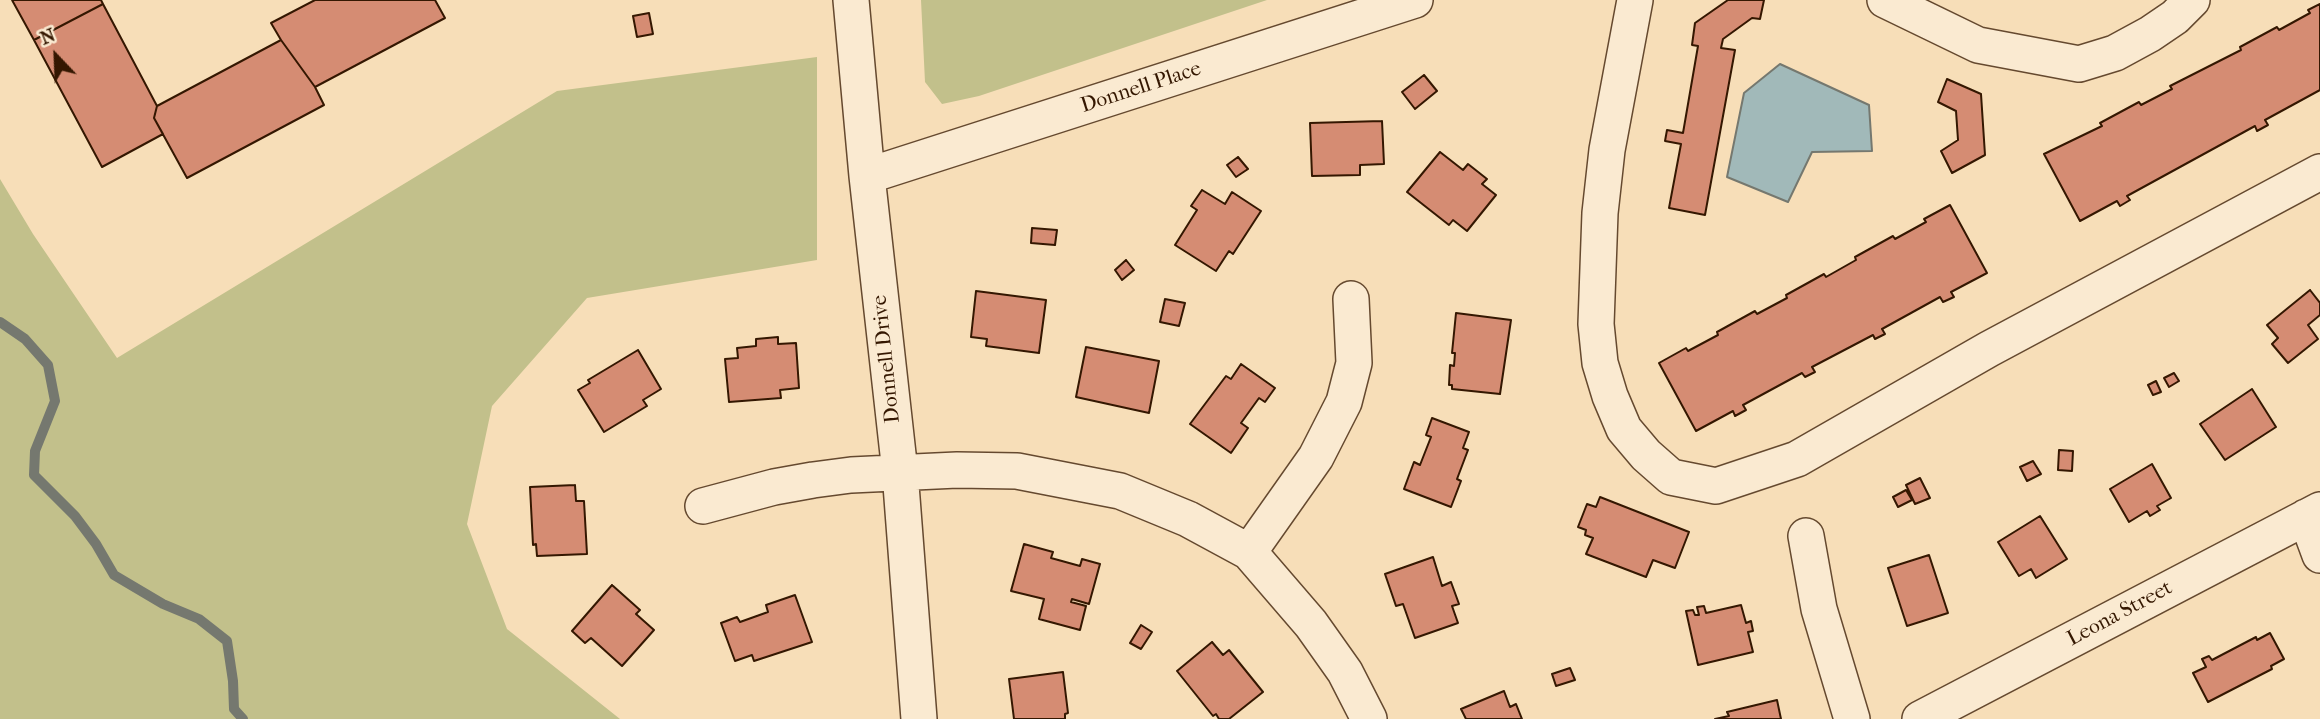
<!DOCTYPE html>
<style>
body{margin:0}
#map{position:relative;width:2320px;height:719px;overflow:hidden;background:#f7deb8;font-family:"IM FELL French Canon",serif}
canvas{display:block}
.north{position:absolute;left:21px;top:21px;width:70px;height:70px;-webkit-text-stroke:5px #faead1;paint-order:stroke;rotate:337deg;font-size:19px;font-weight:700;line-height:28px;text-align:center;color:#341701}
.north::after{content:'';display:block;margin:auto;width:24px;height:32px;background:#341701;clip-path:polygon(50% 0,100% 100%,50% 72%,0 100%)}
</style>
<div id="map">
<canvas width="2320" height="719"></canvas>
<div class="north">N</div>
</div>
<script>
const ctx = document.querySelector('canvas').getContext('2d');
ctx.lineJoin = 'round';
function fillPath(path, color) {
  ctx.fillStyle = color;
  ctx.fill(path, 'evenodd');
}
function shape(rows) {
  const path = new Path2D();
  for (const r of rows) {
    path.moveTo(r[0], r[1]);
    for (let i = 2; i < r.length; i += 2) path.lineTo(r[i], r[i + 1]);
  }
  return path;
}
function strokePath(path, color, width, dash) {
  ctx.strokeStyle = color;
  ctx.lineWidth = width;
  ctx.lineCap = dash ? 'butt' : 'round';
  ctx.setLineDash(dash || []);
  ctx.stroke(path);
}
function label(font, color, halo, rows, align = 'center') {
  ctx.font = font + ' "IM FELL French Canon",serif';
  ctx.lineWidth = 7;
  ctx.setLineDash([]);
  ctx.textBaseline = 'middle';
  ctx.strokeStyle = halo;
  ctx.fillStyle = color;
  for (const [text, x, y, turn = 0] of rows) {
    ctx.save();
    ctx.translate(x, y);
    ctx.rotate((+turn || 0) * Math.PI / 180);
    ctx.textAlign = isNaN(turn) ? turn : align;
    if (halo) ctx.strokeText(text, 0, 0);
    ctx.fillText(text, 0, 0);
    ctx.restore();
  }
}
fillPath(shape([
 [921,0,1267,0,979,96,942,104,925,82],
 [817,57,817,260,587,298,492,406,467,524,507,629,620,719,0,719,0,179,33,234,117,358,557,91]
]), '#c2c08b');
const water = shape([
 [1780,64,1869,105,1872,151,1812,152,1788,202,1727,177,1744,93,1780,64]
]);
fillPath(water, '#a1b9b9');
strokePath(water, '#75786f', 2);
strokePath(shape([
 [0,322,25,339,48,365,55,401,35,451,34,475,75,516,96,544,114,575,163,604,199,619,227,641,233,681,234,709,243,719]
]), '#75786f', 10);
const building = shape([
 [12,0,101,0,103,4,34,40,12,0],
 [315,0,435,0,445,18,315,87,281,40,271,23,315,0],
 [1728,0,1764,0,1760,19,1752,18,1723,39,1721,48,1735,50,1705,215,1669,208,1681,144,1665,141,1667,130,1683,133,1698,46,1692,45,1695,23,1728,0],
 [103,4,157,106,154,118,163,134,102,167,34,40,103,4],
 [2320,4,2320,90,2265,120,2268,125,2257,131,2255,126,2127,196,2130,200,2120,206,2117,201,2080,221,2044,154,2102,126,2100,123,2139,102,2141,105,2172,89,2170,86,2241,50,2240,47,2277,27,2279,30,2310,13,2308,10,2320,4],
 [649,13,653,34,637,37,633,16,649,13],
 [281,40,315,87,324,105,187,178,154,118,157,106,281,40],
 [1424,75,1437,91,1415,109,1402,92,1424,75],
 [1947,79,1981,94,1985,155,1952,173,1941,151,1958,140,1956,111,1938,102,1947,79],
 [1382,121,1384,164,1360,165,1360,175,1312,176,1310,123,1382,121],
 [1440,152,1463,170,1468,164,1487,179,1482,184,1496,195,1467,231,1453,220,1449,225,1407,192,1440,152],
 [1238,157,1248,169,1236,177,1227,165,1238,157],
 [1202,190,1225,204,1232,192,1261,211,1233,254,1229,251,1216,271,1175,245,1197,210,1191,206,1202,190],
 [1950,205,1987,273,1951,292,1954,297,1943,302,1940,297,1882,329,1885,334,1875,339,1873,335,1812,367,1815,372,1805,377,1802,373,1743,405,1746,410,1735,416,1733,411,1696,431,1659,363,1686,348,1688,351,1718,335,1717,332,1755,311,1757,314,1787,298,1786,295,1824,274,1826,277,1856,260,1855,257,1893,236,1895,239,1926,222,1924,219,1950,205],
 [1032,228,1057,230,1055,245,1031,243,1032,228],
 [1126,260,1134,270,1122,280,1115,270,1126,260],
 [2310,290,2320,303,2320,315,2308,325,2318,339,2288,363,2272,344,2278,338,2267,325,2310,290],
 [976,291,1046,300,1039,353,986,346,987,339,971,337,976,291],
 [1165,299,1185,303,1179,326,1160,322,1165,299],
 [1456,313,1511,320,1500,394,1452,389,1452,385,1449,385,1450,365,1454,366,1455,353,1452,353,1456,313],
 [778,337,778,344,796,343,799,388,780,390,781,398,729,402,725,359,738,358,737,348,756,346,756,339,778,337],
 [1086,347,1159,361,1149,413,1076,397,1086,347],
 [638,350,661,389,643,400,647,406,604,432,578,390,590,383,588,380,638,350],
 [1241,364,1275,388,1265,402,1259,398,1241,423,1248,428,1231,453,1190,424,1226,376,1231,379,1241,364],
 [2174,373,2179,381,2169,387,2164,378,2174,373],
 [2156,381,2161,392,2153,395,2148,385,2156,381],
 [2252,389,2276,427,2225,460,2200,424,2252,389],
 [1432,418,1469,432,1463,448,1468,450,1457,479,1461,481,1451,507,1404,489,1414,462,1420,465,1431,437,1426,435,1432,418],
 [2059,450,2073,451,2072,471,2058,470,2059,450],
 [2033,461,2041,474,2027,481,2020,467,2033,461],
 [2152,464,2171,498,2157,506,2160,510,2150,516,2147,511,2129,522,2110,489,2152,464],
 [1920,478,1930,498,1915,504,1906,485,1920,478],
 [575,485,576,501,584,501,587,554,537,556,536,544,533,545,530,487,575,485],
 [1906,490,1912,500,1898,507,1893,497,1906,490],
 [1600,497,1689,532,1675,568,1653,560,1646,577,1586,554,1593,538,1585,535,1586,530,1578,527,1587,504,1596,507,1600,497],
 [2040,516,2067,559,2036,578,2031,569,2019,576,1998,542,2040,516],
 [1024,544,1053,552,1051,558,1080,566,1082,559,1100,564,1089,604,1072,599,1071,602,1086,606,1080,630,1039,619,1044,599,1011,591,1024,544],
 [1929,555,1948,613,1907,626,1888,568,1929,555],
 [1433,557,1442,586,1451,582,1459,604,1452,606,1458,623,1415,638,1403,604,1396,606,1385,574,1433,557],
 [612,585,640,610,636,614,654,630,622,666,591,638,585,643,572,631,612,585],
 [795,595,812,642,754,661,752,655,735,661,721,623,737,617,740,622,768,612,766,605,795,595],
 [1741,605,1746,623,1751,621,1753,631,1748,632,1753,652,1698,665,1686,611,1693,610,1695,615,1699,615,1697,607,1704,606,1706,613,1741,605],
 [1141,625,1152,632,1141,649,1130,643,1141,625],
 [2270,633,2284,659,2271,666,2272,669,2208,702,2193,673,2206,667,2202,659,2209,656,2212,660,2256,637,2257,640,2270,633],
 [1212,642,1223,655,1229,650,1263,692,1229,719,1219,719,1216,714,1213,716,1177,671,1212,642],
 [1570,668,1575,680,1556,686,1552,674,1570,668],
 [1063,672,1068,713,1065,714,1065,719,1014,719,1009,679,1063,672],
 [1504,691,1510,707,1516,704,1522,719,1466,719,1461,709,1504,691],
 [1777,700,1781,719,1715,719,1729,716,1727,712,1777,700]
]);
fillPath(building, '#d58c73');
strokePath(building, '#341701', 2);
const minor = shape([
 [851,0,867,176,900,472,919,719],
 [1635,0,1607,150,1600,213,1596,324,1600,363,1610,396,1624,429,1646,455,1671,477,1716,486,1797,459,1989,349,2320,172],
 [1885,0,1978,45,2079,64,2115,53,2150,34,2175,17,2192,0],
 [867,176,1415,0],
 [703,506,774,487,813,480,851,475,957,470,1017,471,1120,491,1188,519,1249,552,1311,624,1345,672,1369,719],
 [2306,517,2320,555],
 [1806,536,1819,609,1852,719],
 [1249,552,1316,457,1344,402,1354,363,1351,299],
 [1920,719,2320,510]
]);
strokePath(minor, '#65492f', 38);
strokePath(minor, '#faead1', 35);
label('21px', '#341701', '#faead1', [
 ["Donnell Place",1141,88,-18],
 ["Donnell Drive",887,359,-96],
 ["Leona Street",2120,614,-28]
]);
</script>
